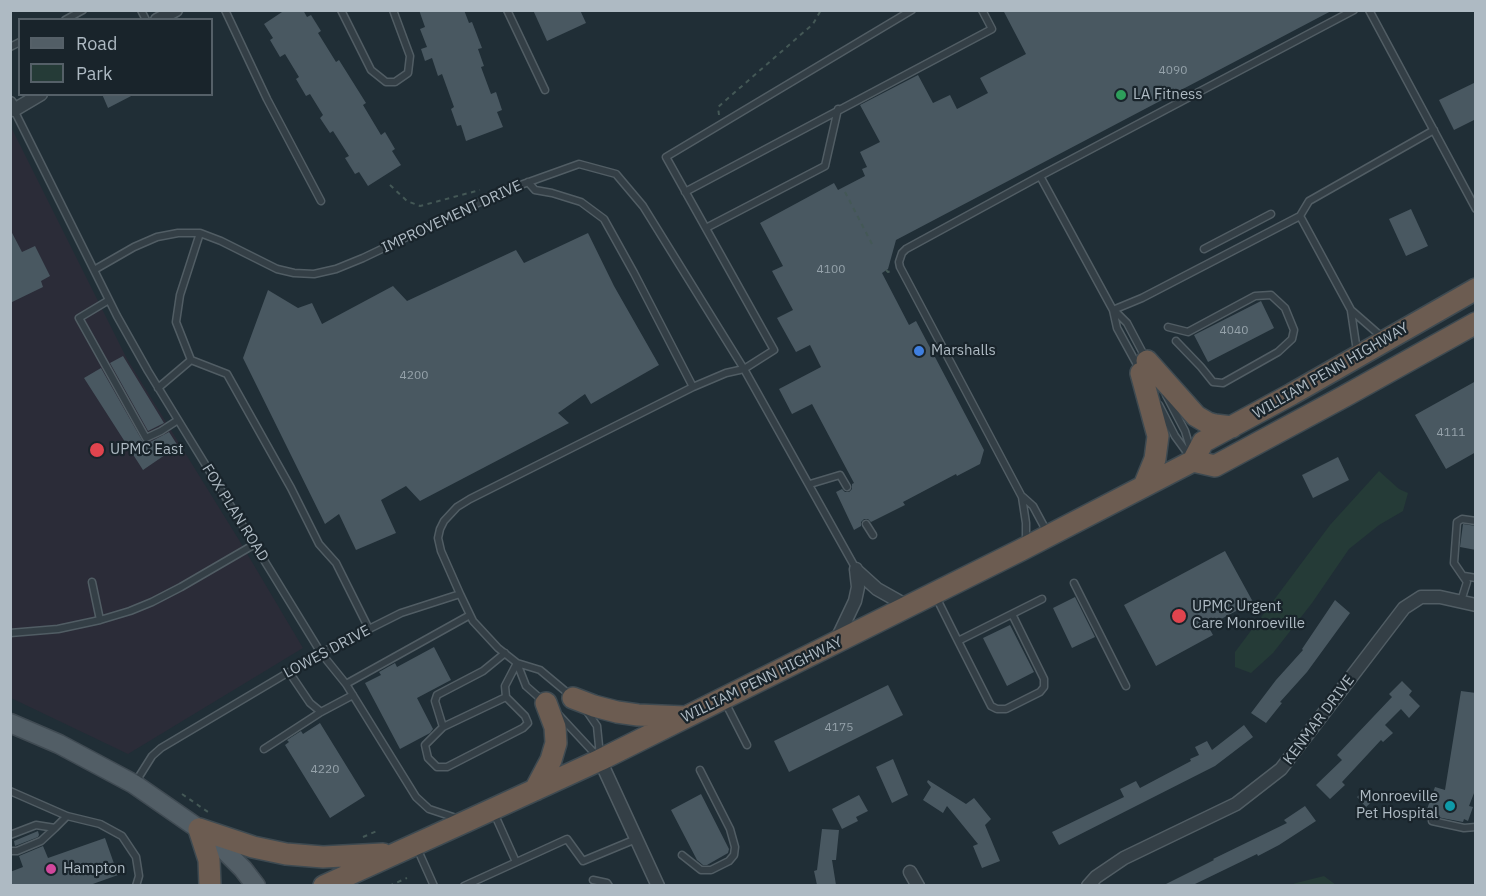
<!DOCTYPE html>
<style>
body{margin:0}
#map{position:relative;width:1486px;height:896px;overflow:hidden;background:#202e36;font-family:"IBM Plex Sans",sans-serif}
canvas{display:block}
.frame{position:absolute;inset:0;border:12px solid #aebac3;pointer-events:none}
.legend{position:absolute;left:18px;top:18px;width:195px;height:78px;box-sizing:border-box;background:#19242b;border:2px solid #556068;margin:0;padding:8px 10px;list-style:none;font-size:18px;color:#aebac3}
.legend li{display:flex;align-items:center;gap:12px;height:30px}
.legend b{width:30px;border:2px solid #556068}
</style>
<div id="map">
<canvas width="1486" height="896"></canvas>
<div class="frame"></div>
<ul class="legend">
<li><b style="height:8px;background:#525e66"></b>Road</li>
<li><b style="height:16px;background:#253b37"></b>Park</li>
</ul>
</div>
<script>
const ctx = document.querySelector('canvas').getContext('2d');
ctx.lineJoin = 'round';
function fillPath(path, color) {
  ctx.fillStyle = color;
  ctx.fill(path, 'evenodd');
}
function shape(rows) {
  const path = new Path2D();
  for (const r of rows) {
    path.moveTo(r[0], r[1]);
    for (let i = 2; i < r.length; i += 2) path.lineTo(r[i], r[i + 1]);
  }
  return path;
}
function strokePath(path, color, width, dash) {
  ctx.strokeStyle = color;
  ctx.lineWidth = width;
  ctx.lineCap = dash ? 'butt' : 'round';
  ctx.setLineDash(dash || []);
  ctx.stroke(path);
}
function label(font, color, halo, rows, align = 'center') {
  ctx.font = font + ' "IBM Plex Sans",sans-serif';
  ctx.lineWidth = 4.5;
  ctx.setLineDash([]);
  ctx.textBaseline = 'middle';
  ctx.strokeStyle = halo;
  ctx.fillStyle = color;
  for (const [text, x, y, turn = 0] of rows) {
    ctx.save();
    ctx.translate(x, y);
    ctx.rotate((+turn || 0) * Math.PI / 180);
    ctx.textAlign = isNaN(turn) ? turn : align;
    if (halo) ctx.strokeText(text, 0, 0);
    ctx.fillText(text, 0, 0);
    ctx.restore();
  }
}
fillPath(shape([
 [10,125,127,359,239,540,303,648,128,754,11,698]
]), '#2b2c38');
fillPath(shape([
 [1379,471,1399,489,1408,493,1403,511,1379,525,1349,549,1312,603,1273,653,1251,673,1235,667,1235,652,1330,525],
 [1324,876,1336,885,1290,885,1296,883]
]), '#253b37');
fillPath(shape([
 [285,10,303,10,307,17,311,15,321,31,318,33,336,62,339,60,366,103,363,105,381,135,385,132,395,149,392,151,401,165,368,186,359,172,355,174,345,158,349,156,333,131,330,133,320,118,323,115,310,94,306,96,296,79,299,77,285,54,280,57,270,40,273,38,264,24],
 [419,10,464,10,469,23,472,22,482,48,478,49,484,66,481,67,491,94,496,92,502,110,497,112,503,127,466,141,461,125,457,126,451,109,454,107,442,74,438,76,432,58,425,61,421,49,427,47,420,29,425,27],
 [533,10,580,10,586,23,547,41],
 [1003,10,1333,10,896,240,888,269,882,273,909,325,916,321,984,450,980,464,957,476,956,474,903,502,905,505,871,522,868,519,864,519,861,522,861,526,854,530,836,492,842,489,845,492,849,492,852,489,852,484,854,483,812,404,792,414,779,389,821,367,810,345,796,352,777,318,793,310,772,271,783,266,760,223,834,183,838,190,865,176,862,169,867,167,860,152,880,142,860,105,918,75,933,103,950,95,957,109,988,93,980,78,1026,54],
 [1476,82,1476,119,1454,130,1439,100],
 [102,94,135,94,108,108],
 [1411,209,1428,246,1406,256,1389,219],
 [10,229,22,252,35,246,50,276,41,281,43,287,10,303],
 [588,233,614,286,659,365,591,404,585,394,558,413,569,423,420,501,406,486,381,500,396,533,356,550,339,514,325,524,243,358,268,290,298,308,312,303,322,324,393,286,407,301,516,250,524,263],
 [1261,301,1274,328,1208,362,1194,335],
 [123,356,164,423,148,431,110,363],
 [101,368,143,442,148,443,169,432,178,446,143,470,84,378],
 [1476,381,1476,452,1446,469,1415,415],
 [1338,457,1349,480,1313,498,1302,475],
 [1463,524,1476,526,1476,550,1460,547],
 [1225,551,1253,602,1208,626,1213,635,1156,666,1124,605],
 [1075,597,1095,637,1072,648,1053,608],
 [1335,600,1350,613,1307,672,1280,702,1282,703,1266,723,1251,713,1276,680,1303,650,1302,649],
 [1010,625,1034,672,1007,686,983,638],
 [434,647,451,680,417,698,433,729,430,733,400,749,365,683,381,675,379,672,395,663,397,667],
 [1402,681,1412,691,1409,695,1420,706,1409,718,1401,709,1385,725,1393,733,1383,742,1381,740,1342,782,1345,785,1330,799,1316,785,1342,760,1337,755,1392,697,1389,694],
 [888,685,903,715,789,772,774,741],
 [1461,691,1476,693,1476,788,1469,806,1473,807,1468,821,1464,819,1463,822,1442,818,1426,812,1435,787,1445,790],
 [320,723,365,796,330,818,285,745,289,742,287,740,301,731,303,734],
 [1244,725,1253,737,1215,766,1059,845,1052,832,1124,797,1120,789,1136,781,1140,788,1191,761,1190,759,1199,755,1195,747,1207,741,1212,750],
 [893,759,908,795,892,803,876,767],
 [928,780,966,804,974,798,991,819,985,825,1000,861,982,868,973,846,978,844,947,806,943,813,923,800,931,787,927,782],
 [1366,789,1375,799,1366,807,1357,797],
 [701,794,729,849,728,853,707,865,703,865,697,860,671,810],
 [859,795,868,811,856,817,858,821,842,829,832,809],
 [1305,806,1316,821,1279,845,1258,856,1257,854,1193,885,1164,885,1214,860,1213,859,1287,823,1284,820],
 [822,829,839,830,836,860,832,860,836,885,817,885,814,871,817,870],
 [38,831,39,835,38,837,15,846,14,841],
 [105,838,118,875,90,885,10,885,10,872,23,867,19,856,43,846,48,858]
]), '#495861');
const lane = shape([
 [141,10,146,20],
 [225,10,267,99,321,201],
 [341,10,371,70,386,82,395,82,408,73,410,56,393,10],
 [507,10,545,90],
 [1369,10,1476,209],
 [65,20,83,10],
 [10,47,20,42],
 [13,112,14,110,117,316,148,371,321,653,346,684,416,797,429,809,459,819],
 [1040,176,1113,310,1117,328,1140,370],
 [528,182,535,190,552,193,581,202,604,219,634,273,693,387],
 [685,192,992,29,982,10],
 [1300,216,1351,310,1383,338],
 [706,228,825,166,838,109],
 [1204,249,1271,214],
 [94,270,134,247,157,237,178,233,200,233,221,241,277,269,294,273,314,274,336,269,363,258,501,192,579,164,616,174,643,206,744,369,856,569],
 [109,300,79,318,146,438,161,431,178,420],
 [1113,310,1142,298,1300,216,1309,201,1434,130],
 [1115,311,1127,323,1145,357],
 [1351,311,1357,351],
 [1168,327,1188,332,1255,296,1271,295,1285,308,1294,330,1292,339,1278,352,1223,383,1213,382,1201,367,1176,341],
 [191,360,176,322,180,295,200,233],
 [158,388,191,360,227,374,291,488,319,544,336,563,369,629],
 [1166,395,1185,431,1191,451],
 [1159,405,1175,436,1191,458],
 [810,484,840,475,847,487],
 [1023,497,1033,506,1047,532],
 [866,524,873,535],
 [1026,542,1026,523,1022,497,900,267,899,262,902,253,906,249,1040,176,1354,10],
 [1464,576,1476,578],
 [92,582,100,620],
 [1074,583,1126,686],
 [460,594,441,551,438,538,440,529,444,521,457,507,470,499,693,387,726,373,744,369,774,350,666,157,912,10],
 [936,597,958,641,1042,599],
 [1461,601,1467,582,1454,563,1457,522,1462,519,1476,521],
 [10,633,58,629,100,620,130,611,152,602,181,587,255,544],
 [958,641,991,706,997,709,1006,709,1040,692,1044,687,1044,679,1012,614],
 [517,663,526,686,543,701],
 [289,672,310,703,321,712],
 [346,684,470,615],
 [506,697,525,716,528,723,523,728,447,767,437,767,428,758,425,745,443,727,506,697],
 [506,697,505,686,517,663],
 [725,702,747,745],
 [586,710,597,726,600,756],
 [557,713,597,756],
 [443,727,435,701,437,695,483,671,505,653],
 [264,749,321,712,353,695],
 [135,783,152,756,161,748,321,653,401,613,460,594,473,621,498,648,517,663,540,670,570,695],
 [10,791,67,816,100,824,122,836,136,857,139,876,136,886],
 [494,813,516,862],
 [1432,821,1464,828,1476,827],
 [10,835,36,825,55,828,67,816],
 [417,848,434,886],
 [10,851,17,851,41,841,55,828],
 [682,855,701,870,711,870,729,861,734,855,735,847,730,829,700,770],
 [593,880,607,883,609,886],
 [464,886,567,839,583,861,636,839]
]);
const street = shape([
 [157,20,176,10],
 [10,103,14,110,41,94],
 [856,570,877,589,909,607],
 [836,641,855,601,858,587,856,569],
 [600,760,658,886],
 [910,872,918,886],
 [1088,886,1096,877,1124,858,1236,804,1281,769,1404,608,1421,597,1440,597,1476,605]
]);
const primary = shape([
 [10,723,59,744,134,784,199,829,222,848,243,869,256,886]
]);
const highway = shape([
 [1147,361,1196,416,1208,423,1215,425,1232,427],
 [1141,373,1158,436,1155,459,1144,486],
 [1193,461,1215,466,1345,396,1476,323],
 [573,698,594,706,617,712,638,715,685,717],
 [535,790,551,760,556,743,555,727,546,703],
 [199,829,253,847,286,854,323,857,383,854],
 [199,829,209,860,210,886],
 [324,886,467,821,600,760,1021,550,1193,461,1203,442,1292,394,1476,289]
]);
strokePath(lane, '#515d64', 9);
strokePath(street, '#515d64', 15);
strokePath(primary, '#404b53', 21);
strokePath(highway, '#3e4a51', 24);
strokePath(shape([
 [719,115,718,107,813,24,821,10],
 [390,185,407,201,420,206,480,190],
 [845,192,872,244],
 [886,270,888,272,892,271],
 [10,557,11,557],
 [182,794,208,812],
 [363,837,377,831],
 [389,886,407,878]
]), '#445856', 2, [4.5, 4.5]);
strokePath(lane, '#343f46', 6);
strokePath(street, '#343f46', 12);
strokePath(primary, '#525e66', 18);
strokePath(highway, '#6c5c51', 21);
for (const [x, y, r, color] of [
 [1121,95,6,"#2e9e5b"],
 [919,351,6,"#3f7fe0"],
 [97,450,8,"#e0444e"],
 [1179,616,8,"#e0444e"],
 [1450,806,6,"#0f9aa8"],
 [51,869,6,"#d1479c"]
]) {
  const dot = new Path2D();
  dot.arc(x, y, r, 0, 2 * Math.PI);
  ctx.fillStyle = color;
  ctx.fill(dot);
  strokePath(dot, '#19242b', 2);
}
label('12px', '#95a2aa', null, [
 ["4090",1173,71],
 ["4100",831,270],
 ["4040",1234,331],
 ["4200",414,376],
 ["4111",1451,433],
 ["4175",839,728],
 ["4220",325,770]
]);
label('15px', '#aebac3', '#19242b', [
 ["LA Fitness",1133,95],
 ["Marshalls",931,351],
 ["UPMC East",110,450],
 ["UPMC Urgent",1192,607],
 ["Care Monroeville",1192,624],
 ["Monroeville",1438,797,"right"],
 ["Pet Hospital",1438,814,"right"],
 ["Hampton",63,869]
], 'left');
label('15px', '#aebac3', '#19242b', [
 ["IMPROVEMENT DRIVE",452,217,-25],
 ["WILLIAM PENN HIGHWAY",1331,371,-30],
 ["FOX PLAN ROAD",235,513,58],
 ["LOWES DRIVE",327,652,-28],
 ["WILLIAM PENN HIGHWAY",762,680,-26],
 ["KENMAR DRIVE",1319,720,-53]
]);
</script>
